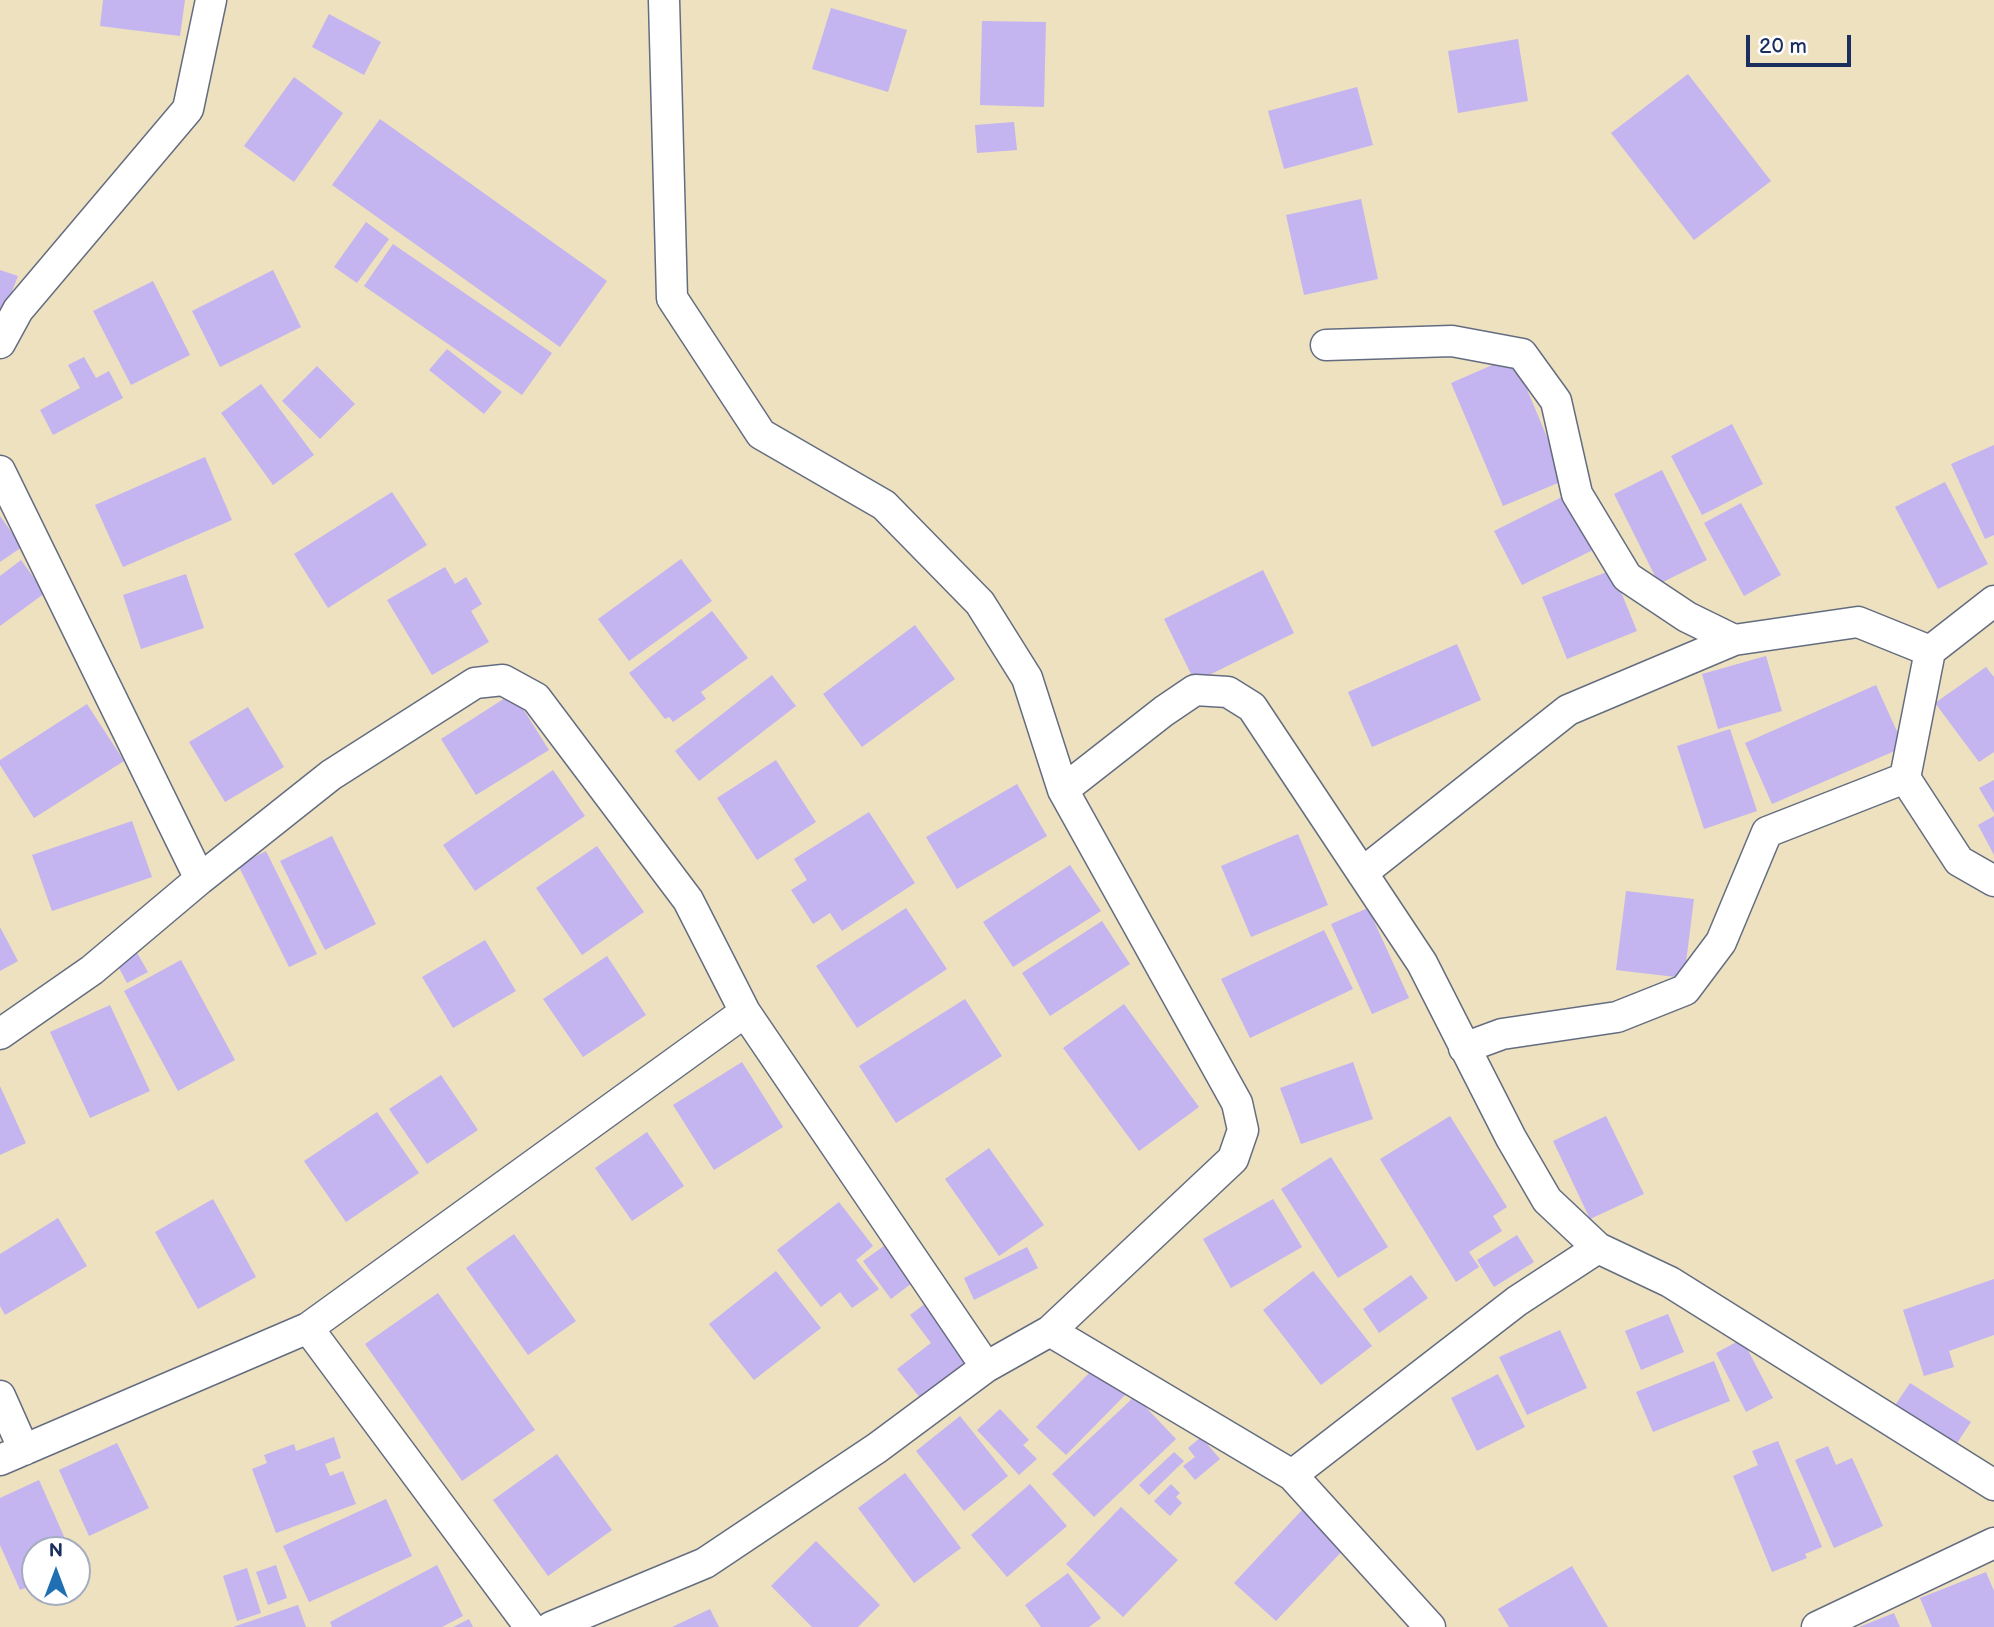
<!DOCTYPE html>
<style>
body{margin:0}
#map{position:relative;width:1994px;height:1627px;overflow:hidden;background:#ede1c0;font-family:"Balsamiq Sans",sans-serif}
canvas{display:block}
.north{position:absolute;left:21px;top:1536px;width:70px;height:70px;box-sizing:border-box;background:#fff;border:2px solid #a4acbf;border-radius:50%;rotate:0deg;font-size:19px;font-weight:700;line-height:28px;text-align:center;color:#1b2f5e}
.north::after{content:'';display:block;margin:auto;width:24px;height:32px;background:#1f6fb2;clip-path:polygon(50% 0,100% 100%,50% 72%,0 100%)}
.scale{position:absolute;left:1746px;top:35px;width:105px;height:32px;box-sizing:border-box;border:4px solid #1b2f5e;border-top:0;padding-left:9px;font-size:21px;line-height:24px;white-space:nowrap;color:#1b2f5e;-webkit-text-stroke:5px #fff;paint-order:stroke}
</style>
<div id="map">
<canvas width="1994" height="1627"></canvas>
<div class="north">N</div>
<div class="scale">20 m</div>
</div>
<script>
const ctx = document.querySelector('canvas').getContext('2d');
ctx.lineJoin = 'round';
function fillPath(path, color) {
  ctx.fillStyle = color;
  ctx.fill(path, 'evenodd');
}
function shape(rows) {
  const path = new Path2D();
  for (const r of rows) {
    path.moveTo(r[0], r[1]);
    for (let i = 2; i < r.length; i += 2) path.lineTo(r[i], r[i + 1]);
  }
  return path;
}
function strokePath(path, color, width, dash) {
  ctx.strokeStyle = color;
  ctx.lineWidth = width;
  ctx.lineCap = dash ? 'butt' : 'round';
  ctx.setLineDash(dash || []);
  ctx.stroke(path);
}
fillPath(shape([
 [103,0,185,0,180,36,100,26],
 [831,8,907,30,888,92,812,69],
 [329,14,381,42,364,75,312,47],
 [982,21,1046,22,1044,107,980,105],
 [1518,39,1528,101,1458,113,1448,51],
 [1688,74,1771,181,1694,240,1611,133],
 [294,77,343,113,294,182,244,146],
 [1357,87,1373,145,1284,169,1268,111],
 [380,119,607,281,560,347,332,185],
 [1014,122,1017,150,977,153,975,125],
 [1361,199,1378,279,1304,295,1286,215],
 [366,222,389,239,357,283,334,267],
 [393,244,552,353,522,395,364,286],
 [0,270,18,276,0,322],
 [273,270,301,327,220,367,192,311],
 [153,281,190,355,131,385,93,311],
 [447,349,502,392,484,414,429,370],
 [1513,356,1565,480,1503,506,1451,383],
 [84,357,96,378,109,371,123,398,53,435,40,410,80,388,68,365],
 [317,366,355,404,320,439,282,401],
 [261,384,314,455,273,485,221,413],
 [1732,424,1763,484,1702,515,1671,456],
 [1994,445,1994,535,1985,539,1951,464],
 [205,457,232,520,123,567,95,505],
 [1662,470,1707,560,1659,584,1614,494],
 [1945,482,1988,564,1938,589,1895,507],
 [392,492,427,545,328,608,294,554],
 [1568,494,1595,549,1522,585,1494,531],
 [1741,503,1781,575,1744,596,1704,523],
 [0,516,22,547,0,562],
 [681,559,712,601,629,661,598,619],
 [21,560,45,593,0,626,0,576],
 [445,567,455,584,466,577,482,604,471,611,489,642,432,675,387,600],
 [1263,570,1294,633,1195,682,1164,619],
 [1612,570,1637,631,1567,659,1542,597],
 [186,574,204,628,141,649,123,595],
 [712,611,748,658,701,692,706,699,673,722,669,717,665,719,629,673],
 [915,625,955,679,862,747,823,694],
 [1457,644,1481,700,1372,747,1348,692],
 [1766,656,1782,711,1718,729,1702,674],
 [1986,667,1994,677,1994,752,1979,762,1935,703],
 [772,675,796,706,699,781,675,751],
 [1876,685,1904,747,1772,804,1745,743],
 [513,693,549,750,476,795,441,739],
 [87,704,124,761,34,818,0,765,0,760],
 [248,707,284,767,225,802,189,742],
 [1730,729,1757,811,1704,829,1677,746],
 [776,760,816,822,757,860,717,798],
 [553,770,585,816,475,891,443,845],
 [1994,780,1994,813,1979,788],
 [1017,784,1047,836,957,889,926,837],
 [869,812,915,883,842,931,830,913,813,924,791,890,807,880,794,859],
 [1994,816,1994,855,1978,825],
 [132,821,152,877,52,911,32,855],
 [1298,834,1328,905,1251,937,1221,866],
 [332,836,376,924,325,950,280,861],
 [597,846,644,912,582,955,536,888],
 [266,851,317,954,289,967,238,865],
 [1070,865,1101,911,1013,967,983,922],
 [1626,891,1694,899,1684,978,1616,970],
 [906,908,947,969,857,1028,816,966],
 [1368,908,1409,998,1372,1014,1331,924],
 [1102,921,1130,964,1050,1016,1022,973],
 [0,927,18,961,0,971],
 [1324,930,1353,989,1250,1038,1221,979],
 [485,940,516,991,453,1028,422,977],
 [132,944,148,972,127,983,112,955],
 [607,956,646,1015,583,1057,543,999],
 [181,960,235,1060,178,1091,124,991],
 [965,999,1002,1056,896,1123,859,1066],
 [1124,1004,1199,1107,1139,1151,1063,1048],
 [110,1005,150,1091,90,1118,50,1032],
 [742,1062,783,1127,714,1170,673,1105],
 [1353,1062,1373,1119,1301,1144,1280,1088],
 [441,1075,478,1130,427,1164,389,1109],
 [0,1086,26,1143,0,1155],
 [377,1112,419,1173,346,1222,304,1161],
 [1450,1116,1507,1207,1493,1216,1502,1231,1469,1252,1479,1267,1456,1282,1380,1159],
 [1606,1116,1644,1194,1590,1219,1553,1141],
 [647,1132,684,1186,632,1221,595,1168],
 [989,1148,1044,1225,999,1256,945,1179],
 [1331,1157,1388,1247,1338,1278,1281,1189],
 [213,1199,256,1277,198,1309,155,1232],
 [1273,1199,1302,1247,1231,1288,1203,1239],
 [839,1202,873,1246,856,1260,879,1289,852,1308,840,1292,821,1307,777,1250],
 [58,1218,87,1266,5,1315,0,1306,0,1254],
 [514,1234,576,1321,528,1355,466,1268],
 [1517,1235,1534,1262,1494,1287,1477,1260],
 [888,1243,916,1280,891,1299,863,1261],
 [1027,1247,1038,1268,974,1300,964,1278],
 [776,1271,821,1328,754,1380,709,1324],
 [1313,1271,1372,1346,1321,1385,1263,1310],
 [1411,1275,1428,1298,1379,1333,1363,1309],
 [1994,1279,1994,1335,1949,1351,1954,1367,1924,1376,1903,1310],
 [438,1293,535,1430,462,1481,365,1344],
 [930,1300,975,1356,921,1399,897,1369,931,1343,910,1315],
 [1668,1314,1684,1352,1641,1370,1625,1331],
 [1560,1330,1587,1388,1527,1415,1499,1357],
 [1742,1339,1773,1398,1746,1412,1716,1353],
 [1714,1361,1730,1401,1653,1432,1636,1392],
 [1098,1364,1128,1392,1066,1455,1036,1427],
 [1498,1374,1525,1427,1477,1451,1451,1398],
 [1910,1383,1971,1422,1953,1449,1892,1410],
 [1135,1396,1176,1439,1094,1517,1052,1474],
 [1000,1409,1029,1440,1023,1445,1037,1459,1019,1475,977,1430],
 [960,1416,1008,1476,964,1511,916,1451],
 [334,1437,341,1458,325,1464,330,1476,343,1471,356,1504,276,1533,252,1469,267,1463,264,1455,294,1444,296,1451],
 [1201,1437,1220,1459,1195,1480,1183,1466,1195,1457,1188,1448],
 [1778,1441,1822,1547,1805,1554,1807,1558,1772,1572,1733,1476,1758,1465,1752,1451],
 [117,1443,149,1508,89,1536,59,1470],
 [1828,1446,1836,1465,1852,1458,1883,1526,1834,1548,1795,1460],
 [1174,1452,1184,1461,1149,1495,1139,1485],
 [557,1454,612,1530,548,1576,493,1500],
 [905,1473,961,1548,914,1583,858,1508],
 [39,1480,70,1550,35,1550,35,1584,20,1590,0,1545,0,1498],
 [1030,1484,1067,1526,1007,1577,971,1535],
 [1171,1484,1180,1493,1176,1497,1182,1503,1170,1516,1154,1501],
 [386,1499,412,1556,309,1602,283,1546],
 [1121,1507,1178,1560,1123,1617,1066,1564],
 [1303,1509,1345,1548,1276,1621,1234,1583],
 [816,1541,880,1605,858,1627,812,1627,771,1586],
 [276,1565,287,1598,268,1605,256,1572],
 [437,1565,463,1616,442,1627,332,1627,330,1622],
 [1572,1566,1608,1627,1509,1627,1498,1609],
 [247,1568,261,1613,237,1621,223,1576],
 [1986,1572,1994,1591,1994,1627,1932,1627,1920,1598],
 [1068,1573,1101,1618,1089,1627,1041,1627,1025,1605],
 [298,1605,306,1627,233,1627],
 [710,1609,719,1627,672,1627],
 [1894,1613,1900,1627,1859,1627],
 [469,1619,473,1627,453,1627]
]), '#c4b4ef');
const street = shape([
 [0,343,18,310,188,109,211,0],
 [1326,345,1452,341,1522,354,1556,401,1577,494,1627,577,1687,617,1734,640],
 [0,471,200,879],
 [1994,601,1930,651,1905,778,1959,861,1994,881],
 [1063,790,1164,711,1195,690,1228,692,1252,707,1422,963,1511,1138,1547,1200,1598,1248,1670,1282,1994,1485],
 [1362,873,1568,710,1734,640,1858,622,1930,651],
 [0,1034,92,970,200,879,331,775,475,683,503,680,536,698,688,900,745,1012,986,1367],
 [1464,1048,1502,1034,1617,1017,1685,990,1721,942,1767,832,1905,778],
 [308,1328,530,1627],
 [1050,1331,1292,1475,1430,1627],
 [0,1396,24,1450],
 [0,1460,308,1328,745,1012],
 [1292,1475,1517,1301,1598,1248],
 [551,1627,705,1563,877,1448,986,1367,1050,1331,1233,1159,1243,1130,1237,1103,1063,790,1027,678,980,603,884,505,761,434,672,298,664,0],
 [1817,1627,1994,1543]
]);
strokePath(street, '#646d80', 33);
strokePath(street, '#fff', 30);
</script>
